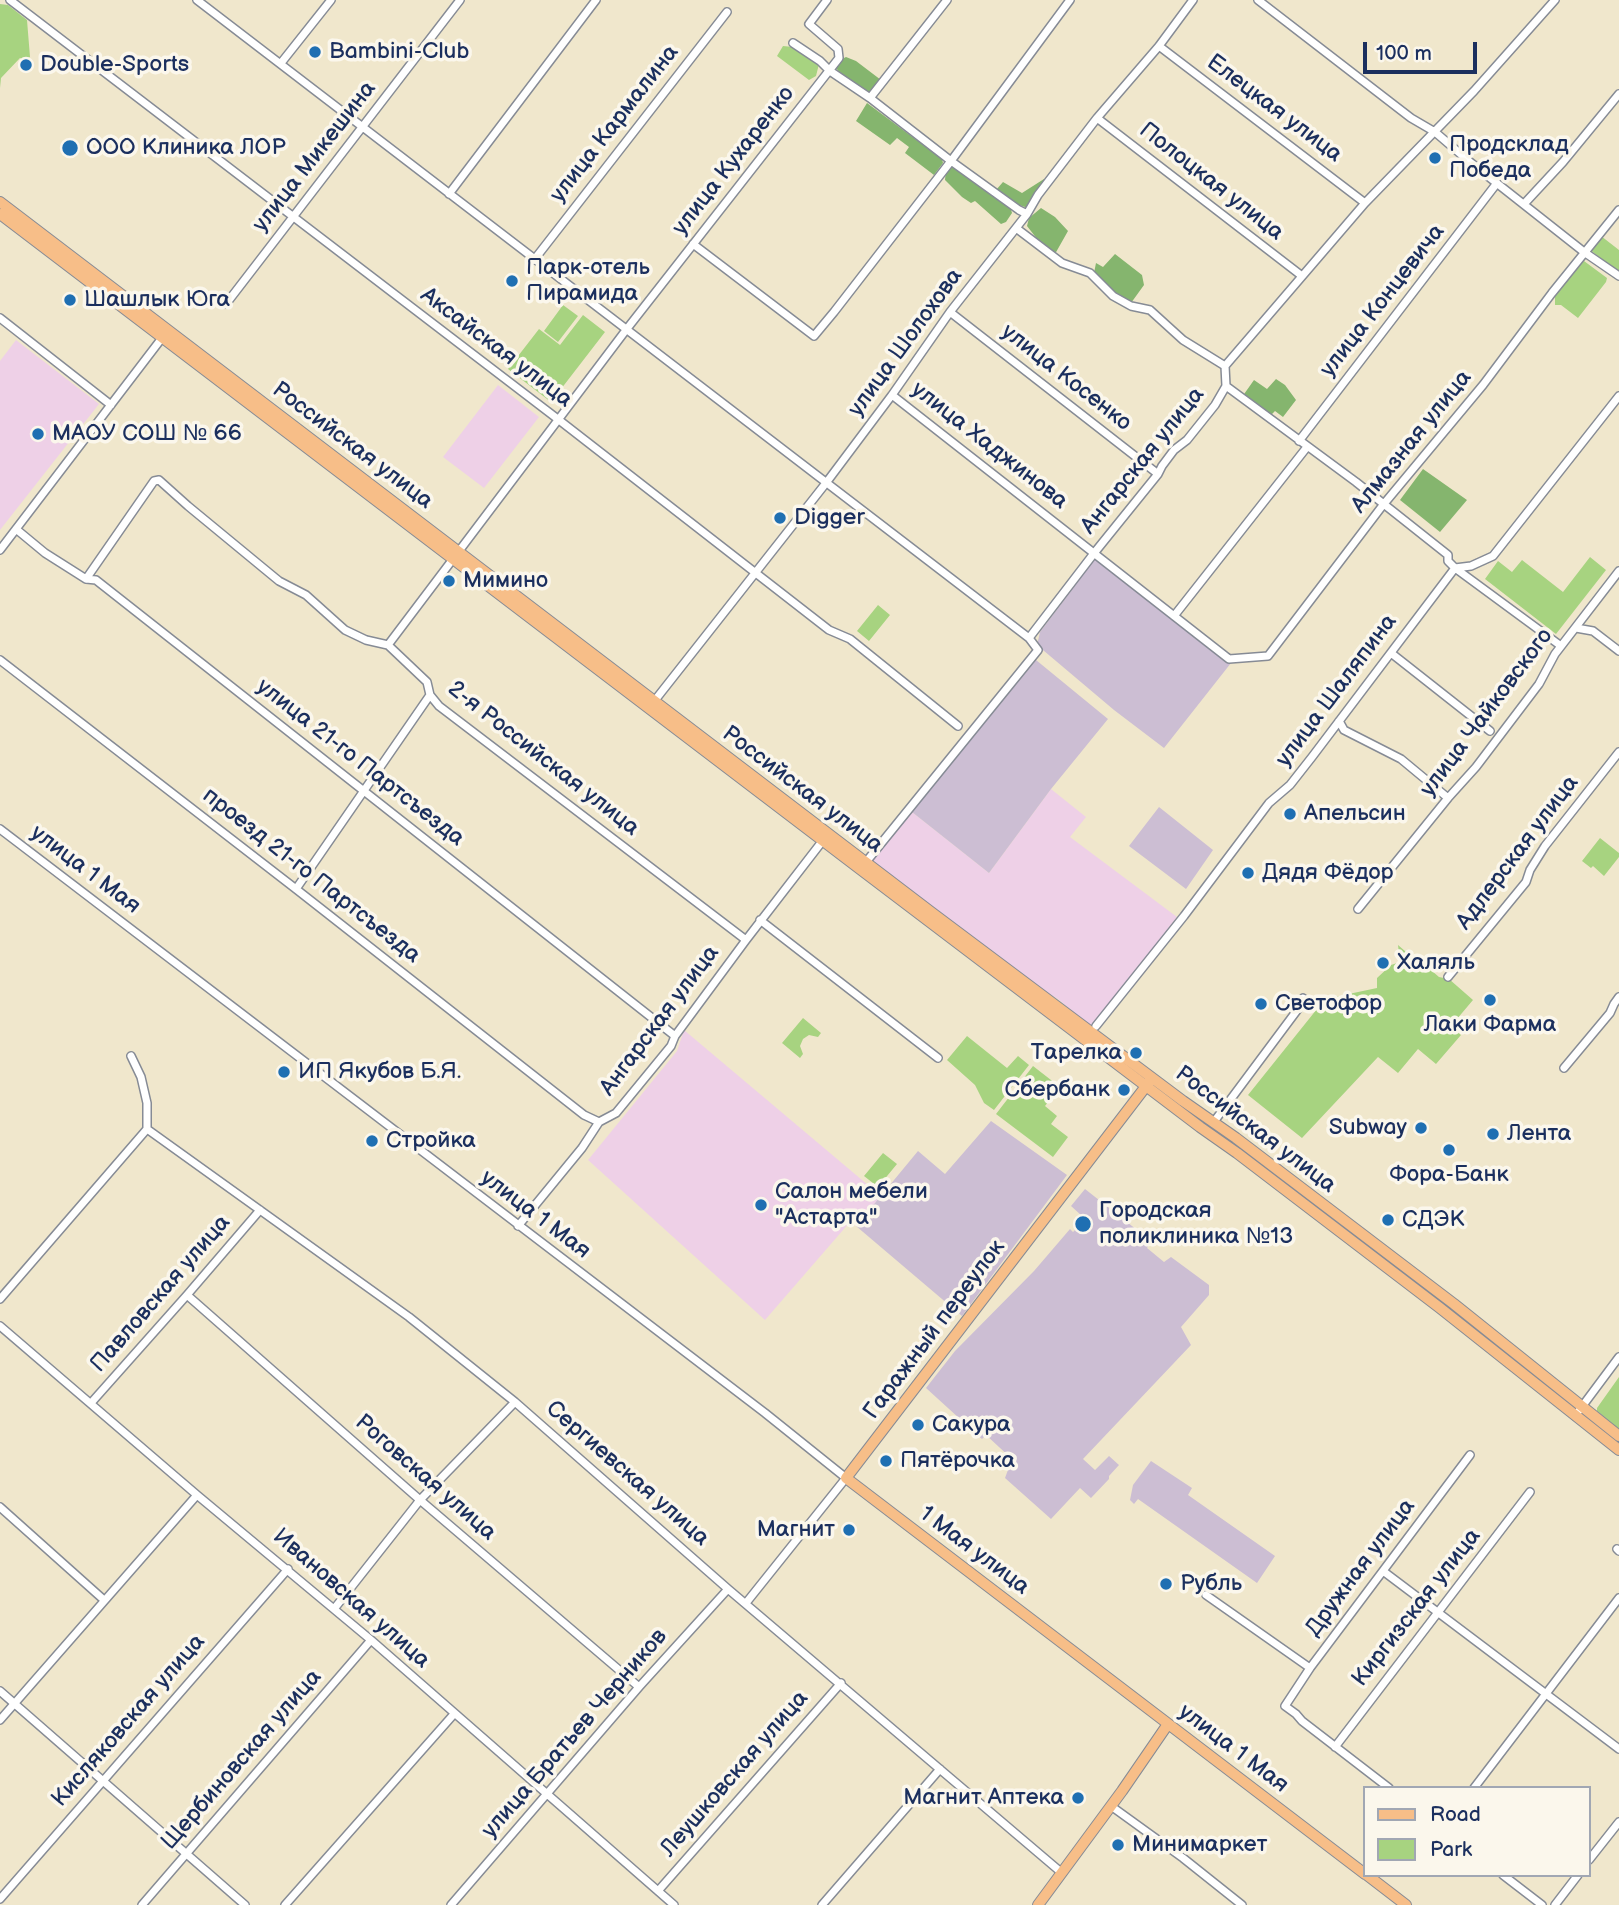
<!DOCTYPE html>
<meta charset="utf-8">
<style>
body{margin:0}
#map{position:relative;width:1619px;height:1905px;overflow:hidden;background:#f0e7cc;font-family:"Balsamiq Sans",sans-serif}
canvas{display:block}
.legend{position:absolute;left:1363px;top:1786px;width:228px;height:91px;box-sizing:border-box;background:#fbf7ec;border:2px solid #a1a7b3;margin:0;padding:9px 12px;list-style:none;font-size:21px;color:#1b2f5e}
.legend li{display:flex;align-items:center;gap:14px;height:35px}
.legend b{width:35px;border:2px solid #a1a7b3}
.scale{position:absolute;left:1363px;top:42px;width:114px;height:32px;box-sizing:border-box;border:4px solid #1b2f5e;border-top:0;padding-left:9px;font-size:21px;line-height:24px;white-space:nowrap;color:#1b2f5e;-webkit-text-stroke:5px #fbf7ec;paint-order:stroke}
</style>
<div id="map">
<canvas width="1619" height="1905"></canvas>
<ul class="legend">
<li><b style="height:9px;background:#f7be88"></b>Road</li>
<li><b style="height:19px;background:#a7d380"></b>Park</li>
</ul>
<div class="scale">100 m</div>
</div>
<script>
const ctx = document.querySelector('canvas').getContext('2d');
ctx.lineJoin = 'round';
function fillPath(path, color) {
  ctx.fillStyle = color;
  ctx.fill(path, 'evenodd');
}
function shape(rows) {
  const path = new Path2D();
  for (const r of rows) {
    path.moveTo(r[0], r[1]);
    for (let i = 2; i < r.length; i += 2) path.lineTo(r[i], r[i + 1]);
  }
  return path;
}
function strokePath(path, color, width, dash) {
  ctx.strokeStyle = color;
  ctx.lineWidth = width;
  ctx.lineCap = dash ? 'butt' : 'round';
  ctx.setLineDash(dash || []);
  ctx.stroke(path);
}
function label(font, color, halo, rows, align = 'center') {
  ctx.font = font + ' "Balsamiq Sans",sans-serif';
  ctx.lineWidth = 7;
  ctx.setLineDash([]);
  ctx.textBaseline = 'middle';
  ctx.strokeStyle = halo;
  ctx.fillStyle = color;
  for (const [text, x, y, turn = 0] of rows) {
    ctx.save();
    ctx.translate(x, y);
    ctx.rotate((+turn || 0) * Math.PI / 180);
    ctx.textAlign = isNaN(turn) ? turn : align;
    if (halo) ctx.strokeText(text, 0, 0);
    ctx.fillText(text, 0, 0);
    ctx.restore();
  }
}
fillPath(shape([
 [16,340,99,404,0,530,0,361],
 [498,385,539,417,484,488,443,457],
 [1051,789,1086,817,1070,837,1177,917,1092,1028,1058,999,1033,984,871,863,912,812,989,873],
 [684,1030,881,1196,856,1226,850,1222,765,1320,588,1160,677,1051]
]), '#eed0e7');
fillPath(shape([
 [1095,559,1231,663,1164,748,1114,710,1037,645,1040,632],
 [1036,660,1108,719,1051,789,989,873,912,812],
 [1159,807,1213,850,1186,889,1129,846],
 [991,1121,1067,1175,962,1316,856,1226,918,1151,945,1174],
 [1085,1189,1151,1241,1147,1248,1164,1262,1171,1257,1209,1285,1209,1295,1181,1327,1191,1345,1083,1459,1095,1470,1109,1456,1119,1465,1109,1476,1109,1479,1091,1498,1080,1488,1051,1519,1005,1478,1012,1459,986,1435,982,1439,926,1388,955,1351,1034,1271,1070,1229,1073,1232,1078,1227,1085,1233,1092,1225,1071,1206],
 [1151,1461,1192,1488,1188,1495,1275,1556,1257,1583,1138,1499,1134,1504,1130,1500,1133,1485]
]), '#ccbed3');
fillPath(shape([
 [0,4,8,5,27,20,30,57,26,61,20,58,1,78,0,88],
 [783,46,793,47,819,64,816,76,809,80,777,56],
 [1601,236,1619,250,1619,272,1590,250],
 [1584,261,1607,278,1606,282,1578,318,1561,305,1555,305,1555,290,1576,265],
 [563,305,578,316,558,342,544,331],
 [583,315,605,332,551,402,508,369,539,329,560,345],
 [1590,557,1606,570,1556,634,1485,579,1498,561,1512,572,1522,560,1563,592],
 [878,605,890,615,869,641,857,631],
 [1600,838,1619,853,1619,857,1604,876,1593,866,1591,868,1582,861],
 [1398,945,1413,958,1411,960,1417,958,1439,977,1449,979,1473,1000,1451,1026,1461,1035,1436,1064,1418,1049,1398,1073,1378,1057,1302,1138,1248,1095,1325,999,1377,988,1377,978,1391,965,1400,962],
 [803,1018,821,1033,818,1037,809,1035,803,1039,800,1046,803,1054,800,1058,782,1043],
 [967,1036,1007,1068,1018,1056,1029,1065,994,1110,984,1103,975,1085,947,1060],
 [1033,1066,1060,1087,1045,1106,1057,1116,1051,1124,1068,1137,1053,1157,996,1114],
 [883,1153,897,1164,878,1187,864,1176],
 [1619,1377,1619,1429,1597,1411,1597,1408]
]), '#a7d380');
fillPath(shape([
 [846,57,856,61,881,80,872,91,866,91,840,73,836,68,838,61],
 [867,103,942,159,943,163,934,175,905,153,909,147,897,138,890,145,856,121],
 [952,163,1010,206,1012,213,1006,222,1001,224,975,201,971,203,962,197,945,180,946,169],
 [1044,179,1051,181,1028,208,1013,203,996,190,1003,182,1022,193],
 [1041,208,1055,217,1068,231,1055,254,1041,244,1027,226,1029,218],
 [1115,254,1142,275,1144,285,1131,303,1113,294,1094,273,1096,263,1103,267],
 [1276,379,1285,385,1296,400,1283,417,1275,411,1269,417,1242,397,1254,380,1267,389],
 [1423,469,1467,500,1440,532,1400,500]
]), '#85b56e');
const minor = shape([
 [10,0,559,420,829,630,850,639,958,726],
 [197,0,1029,638,1038,650,866,862],
 [1258,0,1411,118,1435,132,1470,162,1584,252,1619,276],
 [793,43,820,61,830,71,870,98,951,161,1019,210,1027,214],
 [1159,46,1365,203],
 [281,63,331,0],
 [870,98,947,0],
 [1097,118,1302,276],
 [449,194,596,0],
 [1524,204,1563,162,1619,94],
 [1016,228,1062,263,1090,273,1113,296,1131,306,1150,310,1183,340,1225,366],
 [693,244,814,336,834,312,951,161,1070,0],
 [534,260,727,12],
 [226,304,460,0],
 [950,312,1158,474],
 [0,318,111,405],
 [1226,386,1356,482,1448,555,1448,561,1455,568,1561,646],
 [892,395,1229,659,1268,656,1383,505,1483,385,1552,293,1619,210],
 [1299,441,1497,183],
 [16,529,45,553,86,579,96,580,675,1036],
 [0,550,165,334],
 [86,579,154,481,159,480,188,506,279,581,306,595,345,630,366,640,388,645,427,682,430,695,439,706,746,940],
 [1174,616,1307,447],
 [1576,628,1593,631,1619,651],
 [1029,638,1095,552,1158,474,1162,466,1174,450,1187,440,1215,405,1226,386,1225,366,1365,203,1474,91,1555,0],
 [388,645,626,330,839,58,838,49,809,24,827,0],
 [1391,653,1490,731],
 [0,660,296,889,584,1115,599,1122],
 [652,704,826,483,892,395,950,312,1027,214,1038,195,1097,118,1159,46,1193,0],
 [1339,721,1344,730,1401,759,1448,798],
 [0,829,765,1413,846,1478,746,1603],
 [296,889,430,695],
 [1358,909,1448,798,1476,767,1539,684,1555,654,1619,571],
 [760,920,938,1058],
 [1448,977,1526,882,1530,870,1545,846,1619,752],
 [1096,1026,1184,916,1269,803,1290,785,1312,757,1455,568,1471,566,1493,556,1619,396],
 [1564,1068,1610,1013,1614,1004,1619,997],
 [1213,1123,1301,1005,1303,998],
 [147,1129,409,1317,515,1402,728,1589,1062,1873],
 [518,1226,582,1148,599,1122,616,1113,671,1046,675,1036,746,940,824,839],
 [187,1295,420,1500,639,1687],
 [0,1299,147,1129,147,1103,141,1077,131,1056],
 [0,1326,197,1495,371,1640,674,1905],
 [91,1403,187,1295,260,1210],
 [1575,1416,1619,1357],
 [0,1507,104,1600],
 [1617,1549,1619,1551],
 [1383,1571,1619,1749],
 [1206,1595,1310,1668],
 [334,1609,420,1500,515,1402],
 [0,1691,245,1905],
 [0,1720,197,1495],
 [1335,1747,1530,1492],
 [1389,1788,1302,1721,1296,1714,1285,1706,1310,1668,1470,1455],
 [1474,1788,1619,1598],
 [1111,1806,1183,1858,1242,1905],
 [1589,1860,1619,1822],
 [1503,1875,1542,1905],
 [658,1891,841,1683],
 [0,1899,288,1569],
 [142,1905,371,1640],
 [285,1905,454,1714],
 [451,1905,639,1687,728,1589],
 [822,1905,940,1769],
 [1555,1905,1578,1875]
]);
const major = shape([
 [0,202,931,912,1183,1101,1236,1138,1454,1304,1619,1436],
 [0,214,860,869,1200,1127,1237,1153,1440,1308,1619,1450],
 [1150,1081,846,1478,1365,1874],
 [1367,1875,1406,1905],
 [1038,1905,1122,1791,1168,1724]
]);
strokePath(minor, '#868b95', 10);
strokePath(major, '#868b95', 12);
strokePath(minor, '#fff', 7);
strokePath(major, '#f7be88', 10);
for (const [x, y, r, color] of [
 [315,52,7,"#1f6fb2"],
 [26,65,7,"#1f6fb2"],
 [70,148,9,"#1f6fb2"],
 [1435,158,7,"#1f6fb2"],
 [512,281,7,"#1f6fb2"],
 [70,300,7,"#1f6fb2"],
 [38,434,7,"#1f6fb2"],
 [780,518,7,"#1f6fb2"],
 [449,581,7,"#1f6fb2"],
 [1290,814,7,"#1f6fb2"],
 [1248,873,7,"#1f6fb2"],
 [1383,963,7,"#1f6fb2"],
 [1490,1000,7,"#1f6fb2"],
 [1261,1004,7,"#1f6fb2"],
 [1136,1053,7,"#1f6fb2"],
 [284,1072,7,"#1f6fb2"],
 [1124,1090,7,"#1f6fb2"],
 [1421,1128,7,"#1f6fb2"],
 [1493,1134,7,"#1f6fb2"],
 [372,1141,7,"#1f6fb2"],
 [1449,1150,7,"#1f6fb2"],
 [761,1205,7,"#1f6fb2"],
 [1388,1220,7,"#1f6fb2"],
 [1083,1224,9,"#1f6fb2"],
 [918,1425,7,"#1f6fb2"],
 [886,1461,7,"#1f6fb2"],
 [849,1530,7,"#1f6fb2"],
 [1166,1584,7,"#1f6fb2"],
 [1078,1798,7,"#1f6fb2"],
 [1118,1845,7,"#1f6fb2"]
]) {
  const dot = new Path2D();
  dot.arc(x, y, r, 0, 2 * Math.PI);
  ctx.fillStyle = color;
  ctx.fill(dot);
  strokePath(dot, '#fbf7ec', 2.5);
}
label('23px', '#1b2f5e', '#fbf7ec', [
 ["Bambini-Club",329,52],
 ["Double-Sports",40,65],
 ["Продсклад",1449,145],
 ["Победа",1449,171],
 ["ООО Клиника ЛОР",86,148],
 ["Парк-отель",526,268],
 ["Пирамида",526,294],
 ["Шашлык Юга",84,300],
 ["МАОУ СОШ № 66",52,434],
 ["Digger",794,518],
 ["Мимино",463,581],
 ["Апельсин",1304,814],
 ["Дядя Фёдор",1262,873],
 ["Халяль",1397,963],
 ["Светофор",1275,1004],
 ["Лаки Фарма",1490,1025,"center"],
 ["Тарелка",1122,1053,"right"],
 ["ИП Якубов Б.Я.",298,1072],
 ["Сбербанк",1110,1090,"right"],
 ["Subway",1407,1128,"right"],
 ["Лента",1507,1134],
 ["Стройка",386,1141],
 ["Фора-Банк",1449,1175,"center"],
 ["Салон мебели",775,1192],
 ["\"Астарта\"",775,1218],
 ["Городская",1099,1211],
 ["поликлиника №13",1099,1237],
 ["СДЭК",1402,1220],
 ["Сакура",932,1425],
 ["Пятёрочка",900,1461],
 ["Магнит",835,1530,"right"],
 ["Рубль",1180,1584],
 ["Магнит Аптека",1064,1798,"right"],
 ["Минимаркет",1132,1845]
], 'left');
label('23px', '#1b2f5e', '#fbf7ec', [
 ["Елецкая улица",1274,109,37],
 ["улица Кармалина",615,124,-52],
 ["улица Микешина",315,157,-52],
 ["улица Кухаренко",734,161,-52],
 ["Полоцкая улица",1211,182,38],
 ["улица Концевича",1383,301,-52],
 ["улица Шолохова",906,343,-54],
 ["Аксайская улица",496,348,37],
 ["улица Косенко",1066,378,38],
 ["Алмазная улица",1412,442,-51],
 ["Российская улица",352,446,37],
 ["улица Хаджинова",989,446,38],
 ["Ангарская улица",1143,461,-51],
 ["улица Шаляпина",1337,691,-53],
 ["улица Чайковского",1487,713,-53],
 ["2-я Российская улица",543,759,38],
 ["улица 21-го Партсъезда",360,763,38],
 ["Российская улица",802,790,37],
 ["Адлерская улица",1518,853,-53],
 ["улица 1 Мая",85,870,37],
 ["проезд 21-го Партсъезда",311,876,38],
 ["Ангарская улица",660,1021,-53],
 ["Российская улица",1255,1130,37],
 ["улица 1 Мая",535,1215,37],
 ["Павловская улица",161,1294,-49],
 ["Гаражный переулок",935,1330,-53],
 ["Сергиевская улица",627,1474,41],
 ["Роговская улица",425,1478,41],
 ["1 Мая улица",974,1551,37],
 ["Дружная улица",1361,1568,-53],
 ["Ивановская улица",351,1599,41],
 ["Киргизская улица",1417,1608,-52],
 ["Кисляковская улица",129,1721,-49],
 ["улица Братьев Черников",575,1734,-49],
 ["улица 1 Мая",1233,1749,37],
 ["Щербиновская улица",242,1760,-49],
 ["Леушковская улица",735,1774,-49]
]);
</script>
